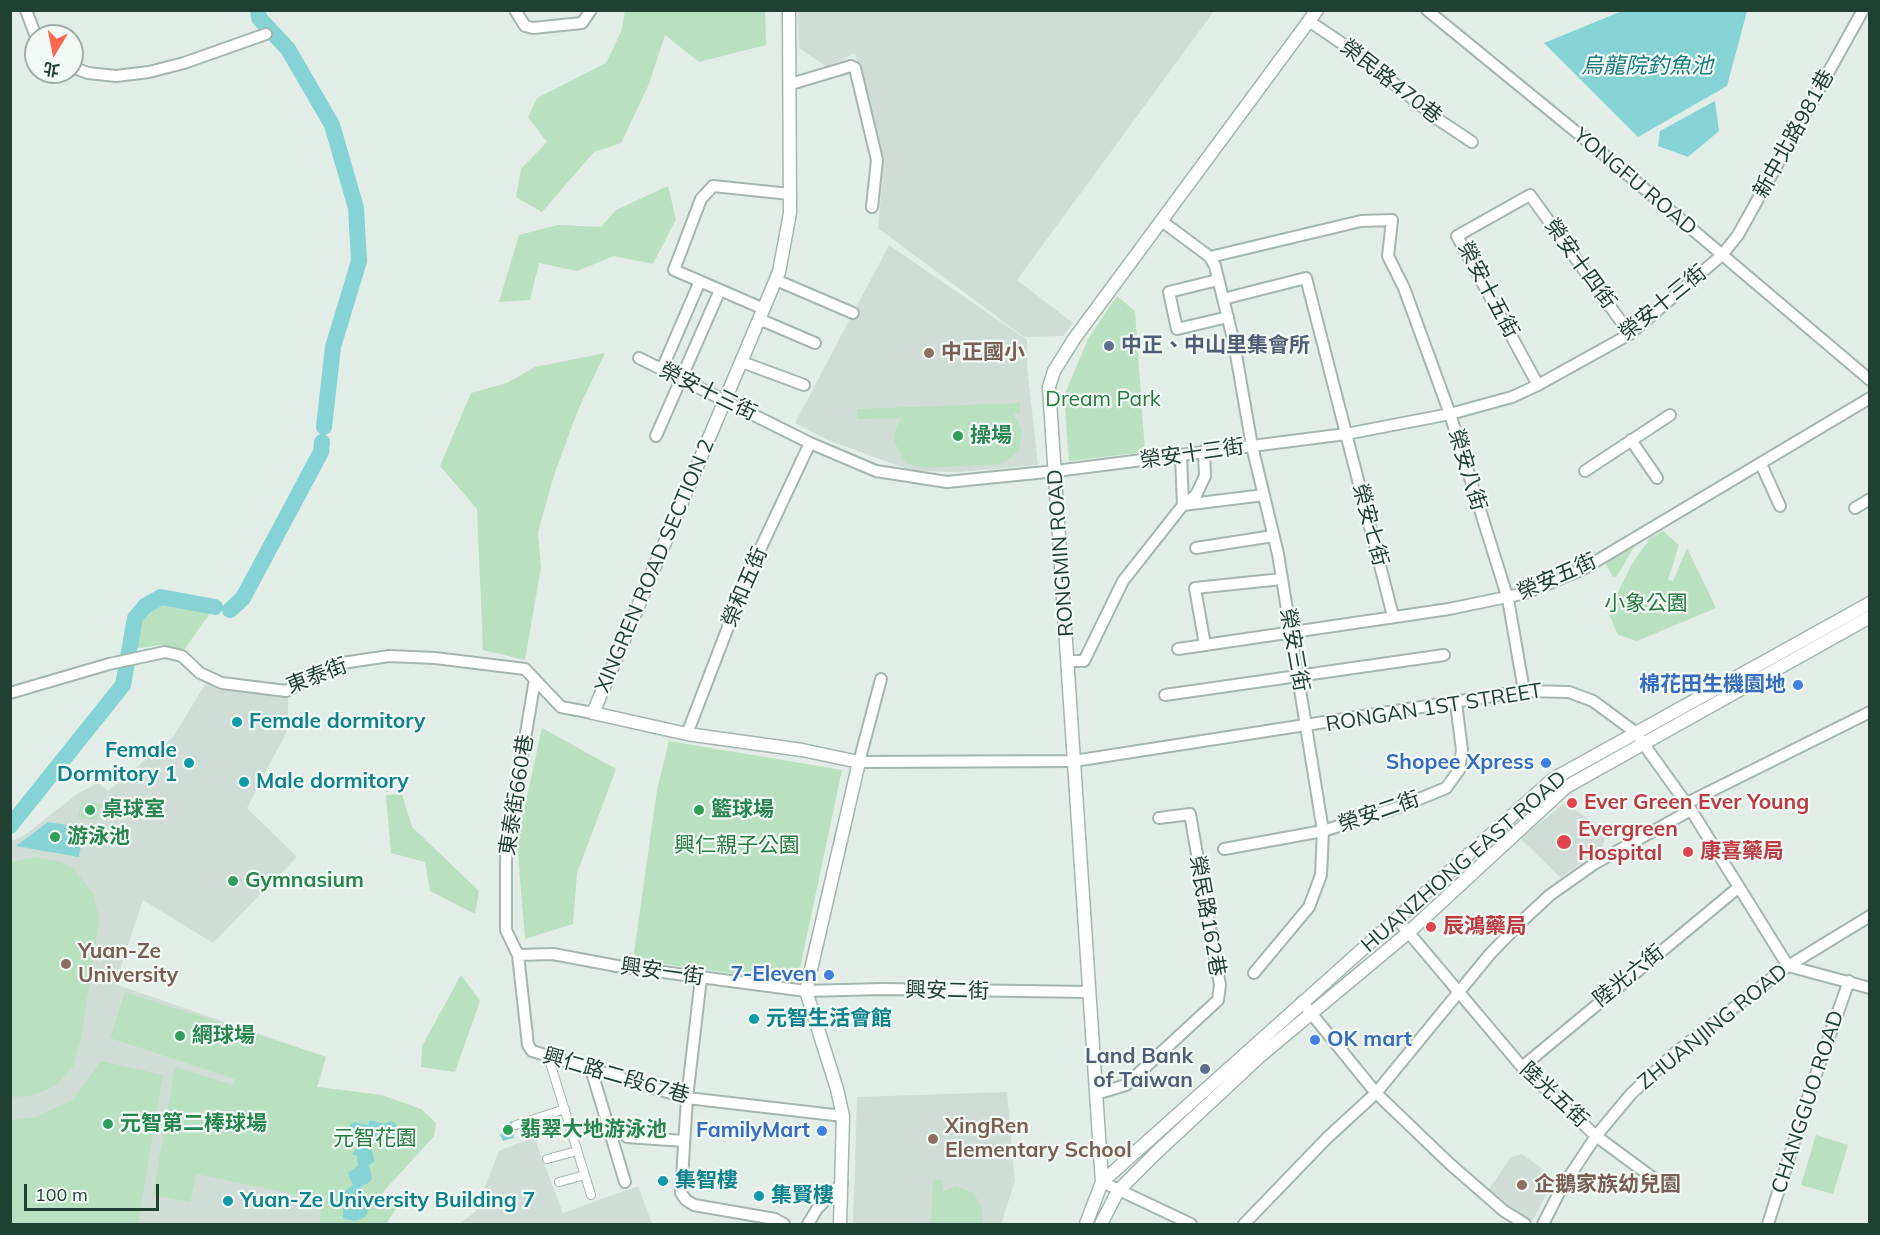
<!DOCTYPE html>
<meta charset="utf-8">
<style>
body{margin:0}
#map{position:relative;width:1880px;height:1235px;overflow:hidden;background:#e2ede7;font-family:Mulish,"Noto Sans TC",sans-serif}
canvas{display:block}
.frame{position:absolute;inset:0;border:12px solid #204034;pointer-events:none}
.north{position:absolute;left:24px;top:24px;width:60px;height:60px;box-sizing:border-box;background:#f3f9f5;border:2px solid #9fafa8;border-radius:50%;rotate:190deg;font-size:16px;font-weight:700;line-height:24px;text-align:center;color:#204034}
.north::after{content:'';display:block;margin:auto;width:21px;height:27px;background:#fc6851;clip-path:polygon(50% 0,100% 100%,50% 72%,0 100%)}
.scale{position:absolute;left:24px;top:1184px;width:135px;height:27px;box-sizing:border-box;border:3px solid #204034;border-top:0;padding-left:8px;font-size:18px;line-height:21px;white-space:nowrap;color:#204034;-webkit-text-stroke:4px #f3f9f5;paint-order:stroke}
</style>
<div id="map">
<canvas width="1880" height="1235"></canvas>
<div class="frame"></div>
<div class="north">北</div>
<div class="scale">100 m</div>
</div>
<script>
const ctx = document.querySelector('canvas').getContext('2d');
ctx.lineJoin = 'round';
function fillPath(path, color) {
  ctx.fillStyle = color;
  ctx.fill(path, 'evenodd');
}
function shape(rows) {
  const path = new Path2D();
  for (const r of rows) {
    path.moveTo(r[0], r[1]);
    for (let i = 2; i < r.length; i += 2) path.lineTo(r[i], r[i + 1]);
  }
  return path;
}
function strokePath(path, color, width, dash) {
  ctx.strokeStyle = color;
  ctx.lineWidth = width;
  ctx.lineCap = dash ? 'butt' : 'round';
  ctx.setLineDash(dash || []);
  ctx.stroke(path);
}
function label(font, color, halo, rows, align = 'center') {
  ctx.font = font + ' Mulish,"Noto Sans TC",sans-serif';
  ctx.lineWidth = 4.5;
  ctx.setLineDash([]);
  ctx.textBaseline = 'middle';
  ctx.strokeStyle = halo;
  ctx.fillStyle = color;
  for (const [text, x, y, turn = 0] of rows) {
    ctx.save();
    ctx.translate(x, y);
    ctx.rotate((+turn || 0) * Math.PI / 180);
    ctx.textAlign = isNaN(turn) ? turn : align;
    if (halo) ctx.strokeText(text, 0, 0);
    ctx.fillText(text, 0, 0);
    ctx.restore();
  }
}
fillPath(shape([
 [798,11,1214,11,1017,280,1073,323,1063,336,1024,337,878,228,884,161,855,53,827,67,799,48],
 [889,245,1027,340,1027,366,1038,465,958,472,913,471,830,441,795,423],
 [206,683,244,693,288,695,288,729,247,808,297,857,213,943,143,900,115,984,326,1057,317,1087,381,1095,421,1109,436,1123,434,1136,382,1193,397,1207,386,1224,11,1224,11,841,25,835,77,794,98,783,108,791,173,737],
 [1565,803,1607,831,1603,846,1561,878,1520,838],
 [1007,1092,1015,1181,1001,1224,853,1224,857,1097],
 [534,1137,563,1213,638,1186,652,1224,459,1224,475,1212,499,1151],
 [1522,1154,1555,1178,1532,1222,1487,1192,1511,1157]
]), '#d0ddd6');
fillPath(shape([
 [625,11,765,11,766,45,699,62,665,35,649,84,621,143,594,152,542,212,516,197,521,169,547,142,528,117,537,98,606,63,621,32],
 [668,186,676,219,653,264,614,256,577,271,539,263,530,300,499,302,519,235,558,225,601,227,616,210],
 [1117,296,1135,311,1145,452,1069,461,1064,396,1088,339],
 [605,353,578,410,554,475,538,532,541,567,525,660,483,650,477,509,440,466,471,393,507,383,535,367],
 [1020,403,1020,413,1014,414,1022,431,1019,451,1002,464,923,468,906,463,894,441,895,431,901,418,857,419,857,409],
 [1663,531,1679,545,1668,580,1673,581,1687,548,1716,608,1637,641,1618,635,1608,612,1632,564,1650,538],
 [1641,535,1617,576,1613,577,1603,559],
 [187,600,215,606,184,650,161,645,132,649,149,604],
 [542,728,616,769,577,873,573,924,525,939,517,842],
 [669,741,842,770,797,982,633,960,657,790],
 [402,794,412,827,479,891,475,914,430,891,425,862,391,853,386,795],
 [82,800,101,804,98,820,78,817],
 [35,857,61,862,73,868,94,895,99,921,81,1038,73,1066,56,1085,42,1092,28,1096,11,1097,11,862],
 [461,975,480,1001,455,1072,421,1067,422,1046],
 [125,992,326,1057,317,1087,381,1095,421,1109,436,1123,434,1136,382,1193,397,1207,386,1224,319,1224,323,1200,196,1174,190,1202,153,1195,175,1067,233,1085,235,1079,110,1038],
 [101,1061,163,1075,138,1224,11,1223,11,1120,36,1117,74,1099],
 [1816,1135,1848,1145,1833,1194,1801,1185],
 [933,1179,943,1180,943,1191,956,1186,974,1193,982,1209,982,1224,931,1224]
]), '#b9e0bf');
fillPath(shape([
 [1622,11,1747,11,1727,86,1638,137,1544,43],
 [1715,101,1719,131,1688,157,1658,146,1660,131],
 [48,822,84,828,79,857,16,846],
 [370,1120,384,1124,392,1121,399,1127,393,1138,385,1137,370,1142,374,1158,374,1162,369,1165,372,1179,367,1184,362,1185,361,1192,366,1202,369,1197,374,1201,365,1217,354,1221,343,1218,343,1193,353,1185,348,1173,358,1166,357,1156,352,1154,359,1145,351,1136,350,1125,354,1122,368,1125],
 [512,1121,514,1138,503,1141,500,1135,505,1125]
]), '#86d3d6');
strokePath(shape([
 [258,10,259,18,288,49,332,125,356,208,359,261,333,347,324,427],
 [230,610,243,598,321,452,322,442],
 [10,826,123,685,135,618,145,606,161,597,215,607]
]), '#86d3d6', 16);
const pedestrian = shape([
 [548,1056,591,1195],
 [516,1125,565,1109],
 [547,1159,577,1151],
 [559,1182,585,1175]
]);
const minor = shape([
 [26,10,36,37],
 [515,10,525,26,533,28,582,23,591,10],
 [1427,10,1608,158,1870,380],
 [1309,21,1359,55,1439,120,1472,142],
 [72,67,88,73,116,76,149,72,184,63,266,34],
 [791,84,851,66,855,68,877,160,872,207],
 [1163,222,1210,257,1215,266,1234,343,1252,446,1278,554,1323,831,1321,875,1309,907,1254,973],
 [1210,257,1361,221,1392,220,1388,256,1404,288,1450,414,1508,599,1524,691],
 [776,280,853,313],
 [1218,280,1169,292,1177,329,1228,317],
 [1223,299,1306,278,1393,616],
 [764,309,674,270,701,199,713,186,790,194],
 [759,319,815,343],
 [639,358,810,443,876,471,947,482,1056,471,1346,434,1450,414,1512,397,1538,385,1630,334,1722,255,1738,235,1863,10],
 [742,362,804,385],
 [662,369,700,281],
 [1538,385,1457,236,1530,195,1630,334],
 [656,436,720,290],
 [1631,440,1657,478],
 [1181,456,1183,505],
 [1761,464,1780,506],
 [1585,471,1670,415],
 [1183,505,1264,495],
 [1855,508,1870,499],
 [1196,548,1273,536],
 [1205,645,1195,588,1282,579],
 [1178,649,1449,609,1526,593,1583,569,1870,398],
 [1069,661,1084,661,1123,581,1183,505,1196,495,1205,476,1204,451],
 [535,679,516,793,509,820,506,860,506,930,518,955,528,1045,532,1051,687,1098,843,1116],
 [881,679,859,762,1074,761,1524,691,1569,692,1593,701,1635,732,1691,810,1788,966,1870,988],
 [10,693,109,664,165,652,182,656,200,673,222,683,286,691,342,663,389,656,435,658,525,669,561,707,593,713],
 [1165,695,1444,655],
 [687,734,748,575,810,443],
 [1687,803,1870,712],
 [1224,849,1323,831,1402,806,1446,788,1459,770,1462,750,1456,703],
 [1398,920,1522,1067,1596,1136,1661,1184],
 [518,955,553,954,617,966,806,991,882,989,1089,992],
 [701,978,687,1098,681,1193,686,1200,694,1205,775,1219,784,1224],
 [1302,1002,1376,1093,1450,1164,1504,1211,1525,1224],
 [1522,1067,1739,887],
 [591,1069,625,1182],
 [1096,1094,1126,1085,1218,1000,1220,985,1190,814,1159,818],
 [627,1137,684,1141],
 [1102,1182,1191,1224],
 [808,1224,817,1209,842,1183],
 [1244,1224,1327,1138,1376,1093,1490,954,1522,921,1550,895,1594,864,1691,810],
 [1543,1224,1561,1189,1596,1136,1631,1094,1675,1053,1788,966,1870,916],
 [1768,1224,1811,1088,1849,981]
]);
const tertiary = shape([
 [789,10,790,213,779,272,593,713,687,734,802,750,859,762,806,991,837,1089,843,1116,840,1224],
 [1102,1182,1553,779,1870,603],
 [1086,1224,1102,1182,1049,387,1054,371,1074,339,1317,10],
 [1101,1224,1118,1191,1156,1153,1259,1057,1409,932,1566,787,1870,617]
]);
strokePath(pedestrian, '#a4b6ae', 10);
strokePath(minor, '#a4b6ae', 14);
strokePath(tertiary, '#a4b6ae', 15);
strokePath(pedestrian, '#fff', 8);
strokePath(minor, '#fff', 10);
strokePath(tertiary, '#fff', 12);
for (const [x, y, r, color] of [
 [1109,346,6,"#5c6f8a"],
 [929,353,6,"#8d6e63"],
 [958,436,6,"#2e9e5b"],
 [1798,685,6,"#3f7fe0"],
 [237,722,6,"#0f9aa8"],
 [189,763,6,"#0f9aa8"],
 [1546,763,6,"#3f7fe0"],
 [244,782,6,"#0f9aa8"],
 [1572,803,6,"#e0444e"],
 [90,810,6,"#2e9e5b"],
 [699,810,6,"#2e9e5b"],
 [55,837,6,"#2e9e5b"],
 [1564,842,8,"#e0444e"],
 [1688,852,6,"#e0444e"],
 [233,881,6,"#2e9e5b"],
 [1431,927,6,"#e0444e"],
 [66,964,6,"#8d6e63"],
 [829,975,6,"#3f7fe0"],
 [754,1019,6,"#0f9aa8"],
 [180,1036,6,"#2e9e5b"],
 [1315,1040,6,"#3f7fe0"],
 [1205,1069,6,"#5c6f8a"],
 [108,1124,6,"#2e9e5b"],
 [508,1130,6,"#2e9e5b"],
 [822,1131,6,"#3f7fe0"],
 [933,1139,6,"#8d6e63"],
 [663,1181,6,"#0f9aa8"],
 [1522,1185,6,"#8d6e63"],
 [759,1196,6,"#0f9aa8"],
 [228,1201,6,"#0f9aa8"]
]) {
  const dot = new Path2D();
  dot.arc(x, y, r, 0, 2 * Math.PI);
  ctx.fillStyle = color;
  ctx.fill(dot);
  strokePath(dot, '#f3f9f5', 2);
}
label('21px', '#204034', '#f3f9f5', [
 ["榮民路470巷",1391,82,38],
 ["新中北路981巷",1794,134,-61],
 ["YONGFU ROAD",1635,182,40],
 ["榮安十四街",1580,264,54],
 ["榮安十五街",1488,290,62],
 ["榮安十三街",1663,303,-39],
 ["榮安十三街",708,392,26],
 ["榮安十三街",1192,454,-8],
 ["榮安八街",1467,470,73],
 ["榮安七街",1370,525,75],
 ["RONGMIN ROAD",1061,553,-94],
 ["XINGREN ROAD SECTION 2",655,566,-67],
 ["榮安五街",1557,577,-24],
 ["榮和五街",745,587,-67],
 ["榮安三街",1294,650,80],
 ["東泰街",317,676,-21],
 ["RONGAN 1ST STREET",1434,708,-9],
 ["東泰街660巷",517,795,-81],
 ["榮安二街",1379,812,-19],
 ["HUANZHONG EAST ROAD",1464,862,-41],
 ["榮民路162巷",1207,916,80],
 ["興安一街",662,972,8],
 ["陸光六街",1629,976,-39],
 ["興安二街",947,991,1],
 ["ZHUANJING ROAD",1713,1027,-39],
 ["興仁路二段67巷",616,1076,16],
 ["陸光五街",1554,1095,43],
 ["CHANGGUO ROAD",1808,1102,-72]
]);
label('bold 21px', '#4e5e75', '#f3f9f5', [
 ["中正、中山里集會所",1121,346],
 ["Land Bank",1193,1057,"right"],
 ["of Taiwan",1193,1081,"right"]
], 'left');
label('bold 21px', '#785e54', '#f3f9f5', [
 ["中正國小",941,353],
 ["Yuan-Ze",78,952],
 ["University",78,976],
 ["XingRen",945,1127],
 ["Elementary School",945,1151],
 ["企鵝家族幼兒園",1534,1185]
], 'left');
label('21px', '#277a3e', '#f3f9f5', [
 ["Dream Park",1103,400],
 ["小象公園",1646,604],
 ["興仁親子公園",737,846],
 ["元智花園",375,1139]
]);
label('bold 21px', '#27864d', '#f3f9f5', [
 ["操場",970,436],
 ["桌球室",102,810],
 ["籃球場",711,810],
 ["游泳池",67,837],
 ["Gymnasium",245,881],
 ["網球場",192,1036],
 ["元智第二棒球場",120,1124],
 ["翡翠大地游泳池",520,1130]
], 'left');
label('bold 21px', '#366cbe', '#f3f9f5', [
 ["棉花田生機園地",1786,685],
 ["Shopee Xpress",1534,763],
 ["7-Eleven",817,975],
 ["OK mart",1327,1040,"left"],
 ["FamilyMart",810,1131]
], 'right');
label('bold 21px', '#0d838f', '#f3f9f5', [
 ["Female dormitory",249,722],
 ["Female",177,751,"right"],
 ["Dormitory 1",177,775,"right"],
 ["Male dormitory",256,782],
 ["元智生活會館",766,1019],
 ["集智樓",675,1181],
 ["集賢樓",771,1196],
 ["Yuan-Ze University Building 7",240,1201]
], 'left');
label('bold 21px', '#be3a42', '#f3f9f5', [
 ["Ever Green Ever Young",1584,803],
 ["Evergreen",1578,830],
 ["Hospital",1578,854],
 ["康喜藥局",1700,852],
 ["辰鴻藥局",1443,927]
], 'left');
label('italic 22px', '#157b81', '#f3f9f5', [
 ["烏龍院釣魚池",1647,66]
]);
</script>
